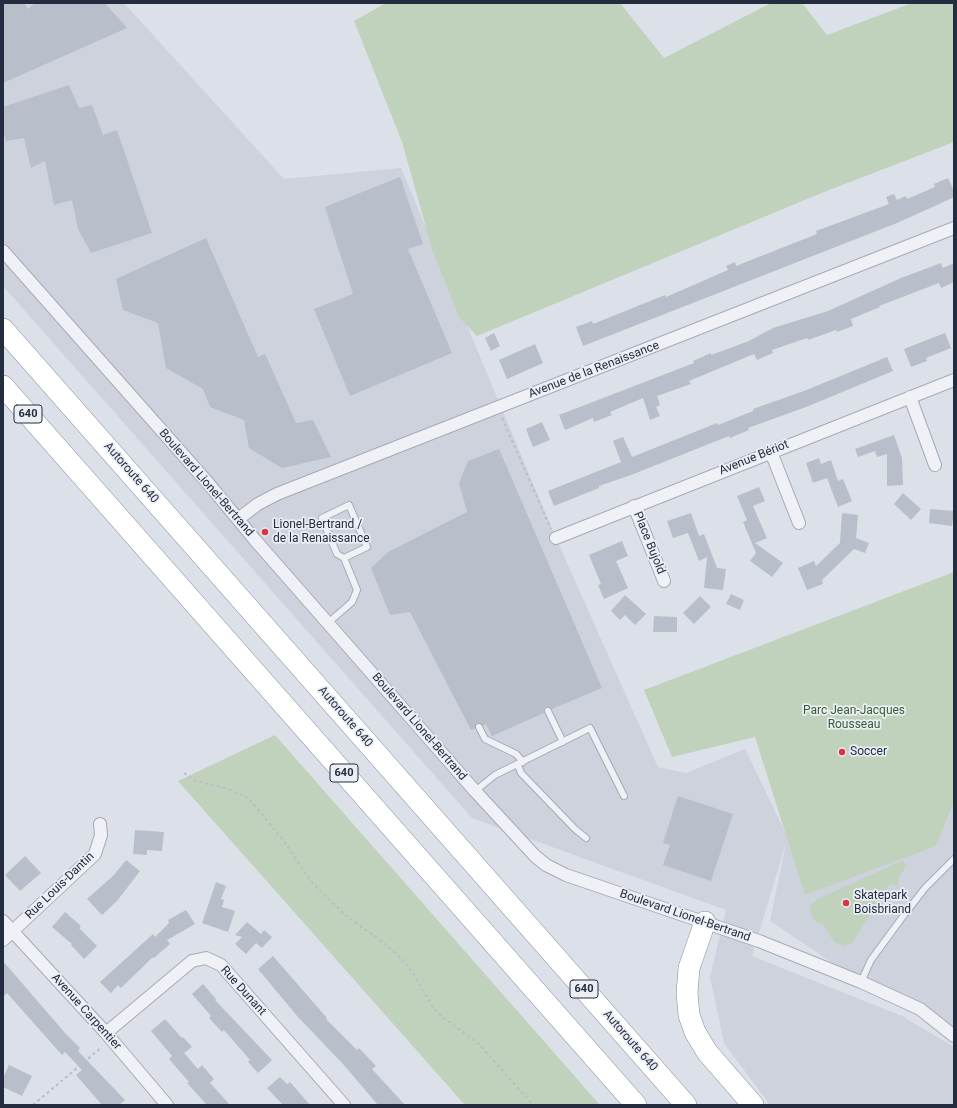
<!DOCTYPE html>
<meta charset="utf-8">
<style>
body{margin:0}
#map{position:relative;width:957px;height:1108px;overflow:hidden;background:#dce0e8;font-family:Roboto,sans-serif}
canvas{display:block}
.frame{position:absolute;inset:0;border:4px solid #242c3f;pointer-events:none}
</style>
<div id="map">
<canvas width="957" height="1108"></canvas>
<div class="frame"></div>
</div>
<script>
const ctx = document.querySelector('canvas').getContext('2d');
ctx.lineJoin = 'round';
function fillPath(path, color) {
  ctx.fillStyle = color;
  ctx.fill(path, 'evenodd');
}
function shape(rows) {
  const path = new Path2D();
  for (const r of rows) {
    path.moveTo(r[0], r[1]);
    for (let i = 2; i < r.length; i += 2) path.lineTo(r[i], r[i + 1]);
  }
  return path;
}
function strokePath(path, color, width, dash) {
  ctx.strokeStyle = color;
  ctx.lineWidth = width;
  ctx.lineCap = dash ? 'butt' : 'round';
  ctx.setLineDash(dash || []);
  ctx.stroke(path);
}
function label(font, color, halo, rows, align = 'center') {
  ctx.font = font + ' Roboto,sans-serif';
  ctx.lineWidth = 3.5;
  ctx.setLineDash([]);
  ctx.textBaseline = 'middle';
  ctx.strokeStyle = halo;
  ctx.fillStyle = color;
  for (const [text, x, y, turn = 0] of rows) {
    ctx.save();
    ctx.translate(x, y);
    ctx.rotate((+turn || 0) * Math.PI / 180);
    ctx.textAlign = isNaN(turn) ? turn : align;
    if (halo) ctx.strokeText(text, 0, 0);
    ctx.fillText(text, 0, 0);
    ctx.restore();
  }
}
fillPath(shape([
 [3,3,124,3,284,179,401,168,556,538,658,767,686,773,745,749,787,836,935,846,954,802,954,1036,861,982,770,921,786,843,752,956,902,1016,954,1047,954,1105,770,1105,724,1043,710,977,726,910,472,818,3,286]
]), '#ced2dd');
fillPath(shape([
 [386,3,620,3,664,58,771,3,802,3,827,35,912,3,954,3,954,142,824,192,477,336,459,317,432,249,402,142,354,21],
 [954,572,954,802,936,846,805,895,755,737,672,757,644,690],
 [275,735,600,1105,465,1105,178,781],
 [903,860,906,866,898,879,898,887,891,883,852,943,844,946,834,942,823,924,817,922,811,916,810,906,818,899]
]), '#c0d2bc');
fillPath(shape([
 [3,3,24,3,28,9,35,3,105,3,127,28,3,83],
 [69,85,79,108,92,105,103,135,117,130,152,233,91,253,78,229,72,200,54,205,45,161,31,168,24,138,6,141,3,132,3,107],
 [400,177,423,244,408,249,452,353,350,396,314,309,353,294,325,207],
 [948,178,954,191,954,197,937,205,897,223,583,346,576,327,592,321,593,324,665,295,666,297,728,270,726,266,735,262,736,266,817,234,816,231,889,204,886,197,894,194,897,200,906,196,907,199,935,187,934,184],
 [206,238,258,357,265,354,296,423,313,420,331,457,282,468,249,448,244,420,210,407,203,389,166,368,158,323,123,310,116,279],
 [941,263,943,268,954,263,954,282,941,288,939,283,879,306,880,307,851,319,853,326,837,332,836,330,808,340,807,338,772,350,773,353,757,360,754,354,689,381,691,384,657,396,660,405,656,407,660,416,650,420,643,398,610,412,612,415,594,422,593,418,565,430,559,415,694,363,693,361,711,353,711,355,749,341,773,328,828,311,901,278],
 [494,333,500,346,491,351,485,338],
 [945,333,951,348,926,358,927,361,911,367,904,349],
 [535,344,543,363,507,379,499,360],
 [887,357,893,371,806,407,748,428,749,430,730,438,729,436,631,475,599,486,599,488,554,506,548,491,621,462,613,441,623,437,632,457,717,423,718,425,753,411,753,409,804,391],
 [542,422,550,440,533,447,526,429],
 [894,435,902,458,903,485,887,486,887,454,877,457,875,451,858,457,855,449],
 [499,449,602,688,552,709,546,707,544,709,544,713,492,736,486,724,483,726,477,723,475,729,471,730,410,612,390,615,371,568,388,552,467,512,459,483,468,461],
 [819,458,821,464,831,460,838,481,843,479,852,501,838,507,827,478,813,483,806,463],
 [759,487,765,501,753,506,767,538,755,543,783,563,772,577,750,561,756,553,743,522,747,520,737,496],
 [903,493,921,509,911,520,894,504],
 [930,509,954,511,952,526,929,523],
 [691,513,699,536,704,534,717,568,726,569,723,590,704,588,707,557,699,561,688,533,673,538,667,521],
 [842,513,858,515,856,538,869,543,865,553,854,549,822,580,823,584,807,590,798,568,814,561,816,566,840,543],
 [622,541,628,556,616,561,628,588,604,599,598,585,601,584,589,555],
 [731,594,744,600,740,610,726,604],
 [625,595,646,614,635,625,625,615,620,620,611,611],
 [700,596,711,607,694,624,683,613],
 [654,616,677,617,677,632,653,632],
 [678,796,733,814,711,881,663,865,670,845,663,843],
 [135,830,164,832,162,851,147,850,147,855,133,854],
 [25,856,41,873,20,891,5,875],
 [126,860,140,871,117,901,102,915,87,899,114,875],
 [216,882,226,886,221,899,224,900,222,907,235,911,228,932,202,923],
 [186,910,195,924,167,940,170,944,154,958,153,957,121,988,118,985,111,993,100,982,153,934,155,937,169,923,168,920],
 [65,912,81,926,79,928,97,946,84,959,71,945,72,944,52,927],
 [247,922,261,934,264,930,272,937,262,948,256,943,246,954,235,944,242,937,235,935],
 [273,956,327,1018,326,1019,357,1050,359,1048,376,1066,372,1069,405,1105,378,1105,342,1063,298,1017,258,969],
 [3,961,65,1033,80,1048,78,1051,125,1100,119,1105,102,1105,76,1075,82,1070,65,1052,62,1055,7,993,3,997],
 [203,984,216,999,215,1000,272,1060,258,1073,248,1062,250,1060,224,1030,222,1032,209,1018,211,1016,192,994],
 [165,1019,182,1038,183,1037,192,1047,184,1053,198,1069,202,1065,214,1079,210,1083,230,1105,207,1105,187,1083,189,1082,169,1059,172,1056,151,1031],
 [9,1065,32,1076,22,1096,3,1087,3,1078],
 [280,1077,287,1084,290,1082,310,1105,283,1105,267,1088]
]), '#b9becb');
const service = shape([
 [328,623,352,602,357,590,344,558,337,554,322,518,349,505,367,547,344,558],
 [548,711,563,742],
 [479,727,485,739,516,754,523,762],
 [518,765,521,773,575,829,586,838],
 [475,791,495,775,590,728,624,796],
 [861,982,871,960,904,915,925,888,954,859]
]);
const minor = shape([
 [3,251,208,483,255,540,475,791,535,856,546,865,566,875,759,941,861,982,920,1009,954,1036],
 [910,397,935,465],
 [771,452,799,523],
 [634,506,664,581],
 [238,519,258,504,277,494,954,228],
 [556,538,954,380],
 [3,921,106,1033,167,1105],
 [3,940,95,854,101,835,100,824],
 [106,1033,192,961,206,958,221,965,344,1105]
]);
const motorway = shape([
 [3,329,686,1105],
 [3,386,636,1105],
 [705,922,689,968,687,993,689,1015,695,1032,707,1052,753,1105]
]);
strokePath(service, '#a5aab5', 8);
strokePath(minor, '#a5aab5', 14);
strokePath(motorway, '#828c9f', 22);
strokePath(shape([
 [502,418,551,529],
 [184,773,196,781,225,788,246,797,251,801,283,840,310,880,324,895,348,917,380,940,401,958,411,970,434,1009,441,1016,479,1044,533,1105],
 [33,1105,102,1047]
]), '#babec6', 2, [3, 3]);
strokePath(service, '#eff1f6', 6);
strokePath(minor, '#eff1f6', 12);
strokePath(motorway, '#fff', 21);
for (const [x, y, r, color] of [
 [265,532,4,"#da3343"],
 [842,752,4,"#da3343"],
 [846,903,4,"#da3343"]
]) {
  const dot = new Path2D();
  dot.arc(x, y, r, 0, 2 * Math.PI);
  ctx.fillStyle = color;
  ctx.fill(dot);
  strokePath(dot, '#ebeff5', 1.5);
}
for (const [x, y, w] of [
 [28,414,28],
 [344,773,28],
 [584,989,28]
]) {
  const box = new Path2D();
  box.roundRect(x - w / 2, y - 9, w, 18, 3);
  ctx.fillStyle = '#ebeff5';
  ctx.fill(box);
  strokePath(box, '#242c3f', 1);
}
label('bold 11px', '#242c3f', null, [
 ["640",28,414],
 ["640",344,773],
 ["640",584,989]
]);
label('12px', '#242c3f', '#ebeff5', [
 ["Avenue de la Renaissance",594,370,-21],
 ["Avenue Bériot",754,458,-22],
 ["Autoroute 640",131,473,49],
 ["Boulevard Lionel-Bertrand",206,483,49],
 ["Place Bujold",649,543,68],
 ["Autoroute 640",345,717,49],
 ["Boulevard Lionel-Bertrand",419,727,49],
 ["Rue Louis-Dantin",60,886,-44],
 ["Boulevard Lionel-Bertrand",685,916,19],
 ["Rue Dunant",243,991,48],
 ["Avenue Carpentier",86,1012,48],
 ["Autoroute 640",630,1041,49]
]);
label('12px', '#242c3f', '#ebeff5', [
 ["Lionel-Bertrand /",273,525],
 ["de la Renaissance",273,539],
 ["Soccer",850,752],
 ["Skatepark",854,896],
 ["Boisbriand",854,910]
], 'left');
label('12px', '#365c30', '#ebeff5', [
 ["Parc Jean-Jacques",854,711],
 ["Rousseau",854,725]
]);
</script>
